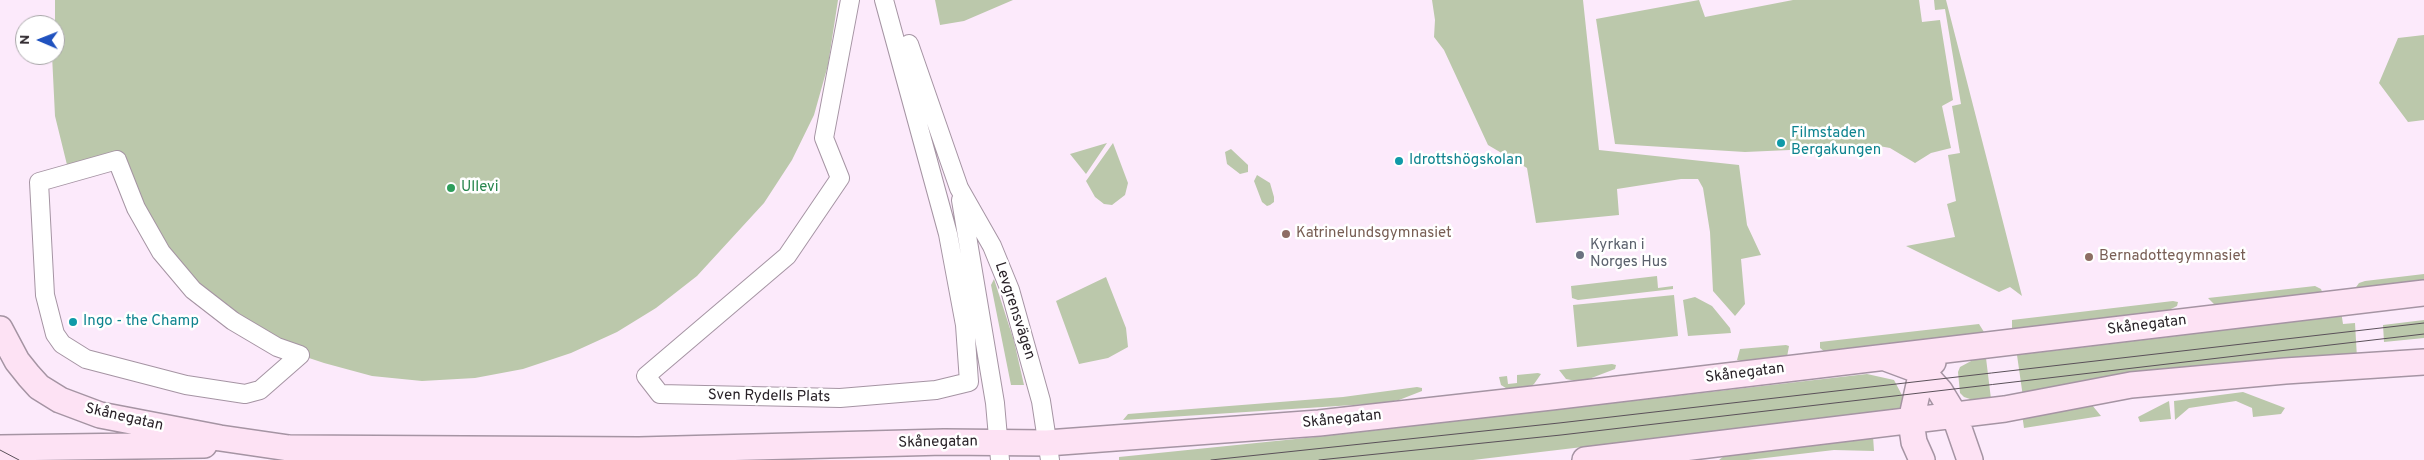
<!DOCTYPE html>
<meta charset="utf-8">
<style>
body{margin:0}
#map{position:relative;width:2424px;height:460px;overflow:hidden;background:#fceafb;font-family:Overpass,sans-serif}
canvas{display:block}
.north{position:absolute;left:15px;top:15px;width:50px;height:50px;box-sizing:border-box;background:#fff;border:1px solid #a9a7a9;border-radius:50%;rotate:271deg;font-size:14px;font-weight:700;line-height:20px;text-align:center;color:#292228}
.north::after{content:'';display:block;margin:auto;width:18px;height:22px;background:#2052bf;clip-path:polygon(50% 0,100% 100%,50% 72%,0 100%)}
</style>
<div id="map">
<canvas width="2424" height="460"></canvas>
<div class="north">N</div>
</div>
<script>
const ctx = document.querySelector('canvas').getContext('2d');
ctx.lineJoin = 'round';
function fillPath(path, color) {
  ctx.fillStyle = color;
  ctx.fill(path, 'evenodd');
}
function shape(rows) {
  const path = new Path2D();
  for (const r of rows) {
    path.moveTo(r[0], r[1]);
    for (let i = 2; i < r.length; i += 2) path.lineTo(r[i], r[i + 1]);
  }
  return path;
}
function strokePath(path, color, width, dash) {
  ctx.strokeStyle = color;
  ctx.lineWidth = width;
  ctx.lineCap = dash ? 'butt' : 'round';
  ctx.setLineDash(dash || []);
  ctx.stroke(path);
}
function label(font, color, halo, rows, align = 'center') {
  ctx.font = font + ' Overpass,sans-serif';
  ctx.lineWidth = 5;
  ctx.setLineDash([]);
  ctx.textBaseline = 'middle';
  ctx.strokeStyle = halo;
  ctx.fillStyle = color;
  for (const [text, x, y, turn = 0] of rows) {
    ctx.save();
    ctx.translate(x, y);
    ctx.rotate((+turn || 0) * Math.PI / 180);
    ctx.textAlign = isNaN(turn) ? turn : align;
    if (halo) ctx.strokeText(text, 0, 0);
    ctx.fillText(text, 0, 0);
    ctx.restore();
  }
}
fillPath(shape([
 [55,0,838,0,828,65,814,115,792,160,764,203,697,276,656,308,617,332,571,353,523,369,475,378,422,381,372,376,324,363,300,355,233,321,161,252,117,160,69,173,55,116,52,55,55,55],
 [935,0,1013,0,964,21,940,25],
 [1432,0,1583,0,1599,150,1739,165,1747,225,1761,255,1741,259,1745,304,1735,316,1713,291,1710,232,1703,188,1698,179,1681,179,1617,189,1619,215,1536,223,1527,168,1488,145,1444,50,1434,37,1435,20],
 [1699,0,1705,17,1793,0,1919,0,1922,22,1940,20,1953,100,1942,106,1951,148,1931,153,1915,163,1890,148,1879,146,1745,152,1615,144,1596,19],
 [1934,0,1946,0,2022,296,2010,287,1999,292,1906,246,1955,237,1947,204,1956,201,1948,155,1960,153,1952,106,1961,104,1945,9,1935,10],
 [2424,35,2424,120,2408,122,2379,83,2398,38],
 [1107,143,1086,174,1070,154],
 [1113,143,1128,183,1125,195,1112,205,1104,204,1095,197,1086,181],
 [1231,149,1248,165,1248,172,1240,174,1227,164,1225,152],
 [1257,175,1270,183,1274,197,1274,202,1270,205,1267,206,1262,202,1254,181],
 [2424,274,2424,283,2354,290,2359,283,2365,281],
 [1657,276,1658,288,1673,286,1673,289,1578,300,1572,298,1571,286],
 [1106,277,1126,328,1128,347,1108,358,1079,364,1056,301],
 [994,279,1014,341,1024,385,1011,385,991,285],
 [2315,286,2321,289,2323,294,2221,304,2214,304,2208,298],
 [1674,295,1678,336,1577,347,1573,305],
 [1695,297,1712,306,1730,328,1731,333,1688,336,1683,300],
 [2173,301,2178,302,2177,306,2169,310,2012,329,2012,320],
 [2341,311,2343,324,2355,323,2357,358,2023,397,2017,355,2176,336],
 [2424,320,2424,338,2384,342,2383,325],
 [1979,324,1984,332,1845,350,1825,352,1820,348,1820,342],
 [1786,345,1789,346,1787,357,1751,363,1737,360,1740,349],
 [1986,358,1991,399,1973,400,1964,397,1960,393,1958,372,1960,367,1973,360],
 [1612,364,1616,365,1615,369,1581,382,1566,379,1559,370],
 [1538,373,1541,374,1534,384,1528,388,1509,390,1501,385,1499,377,1507,376,1508,384,1517,383,1517,375],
 [1867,374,1894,380,1904,399,1903,409,1473,460,1119,460,1119,457,1325,436],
 [1417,387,1422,388,1422,391,1399,400,1384,403,1123,420,1128,414,1343,397],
 [2243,392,2285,408,2281,414,2253,417,2252,408,2236,401,2189,408,2175,420,2174,401],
 [2169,401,2171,419,2140,422,2138,417],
 [2092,405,2101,416,2024,428,2022,414],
 [1873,436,1874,451,1834,450,1748,460,1719,460,1724,456]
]), '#bbc8ab');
const street = shape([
 [850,0,824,138,840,178,787,256,646,376,660,394,840,398,936,390,969,382,965,325,948,234,884,0],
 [909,44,959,188,992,246,1010,290,1041,401,1050,460],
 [117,160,136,208,161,252,193,290,233,321,277,347,300,355,260,390,245,394,186,385,86,359,62,344,55,334,45,295,39,182,117,160],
 [961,200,995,403,1000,460]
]);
const secondary = shape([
 [0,329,17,361,29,376,39,387,60,400,100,415,220,438,289,448,639,450,944,442,1047,443,1319,423,1551,397,2424,293],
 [1888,359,1923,372,1940,391,1954,414,1970,460],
 [0,448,204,445],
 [1585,460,2005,409,2131,385,2285,371,2424,362],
 [1922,460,1914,442,1911,421,1920,380,1923,372,1933,362]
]);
strokePath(street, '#a594a3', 20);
strokePath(secondary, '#a594a3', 28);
strokePath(street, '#fff', 18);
strokePath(secondary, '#fde2f4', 25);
strokePath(shape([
 [0,450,19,460],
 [1211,460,1559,423,2424,323],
 [1319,460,1561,435,2424,334]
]), '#5a5059', 1);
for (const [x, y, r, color] of [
 [1781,143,5,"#0f9aa8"],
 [1399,161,5,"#0f9aa8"],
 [451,188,5,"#2e9e5b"],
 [1286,234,5,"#8d6e63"],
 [1580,255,5,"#6b7280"],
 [2089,257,5,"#8d6e63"],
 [73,322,5,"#0f9aa8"]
]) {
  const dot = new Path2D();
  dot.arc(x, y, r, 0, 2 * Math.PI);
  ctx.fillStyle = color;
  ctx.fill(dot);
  strokePath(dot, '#fff', 2);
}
label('15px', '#0d838f', '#fff', [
 ["Filmstaden",1791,134],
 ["Bergakungen",1791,151],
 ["Idrottshögskolan",1409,161],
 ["Ingo - the Champ",83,322]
], 'left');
label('15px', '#27864d', '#fff', [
 ["Ullevi",461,188]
], 'left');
label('15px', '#785e54', '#fff', [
 ["Katrinelundsgymnasiet",1296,234],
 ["Bernadottegymnasiet",2099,257]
], 'left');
label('15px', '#5b616d', '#fff', [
 ["Kyrkan i",1590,246],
 ["Norges Hus",1590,263]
], 'left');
label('15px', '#292228', '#fff', [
 ["Levgrensvägen",1014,311,72],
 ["Skånegatan",2147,326,-7],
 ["Skånegatan",1745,374,-7],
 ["Sven Rydells Plats",769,397,1],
 ["Skånegatan",124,418,13],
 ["Skånegatan",1342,420,-6],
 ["Skånegatan",938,443,-1]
]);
</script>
